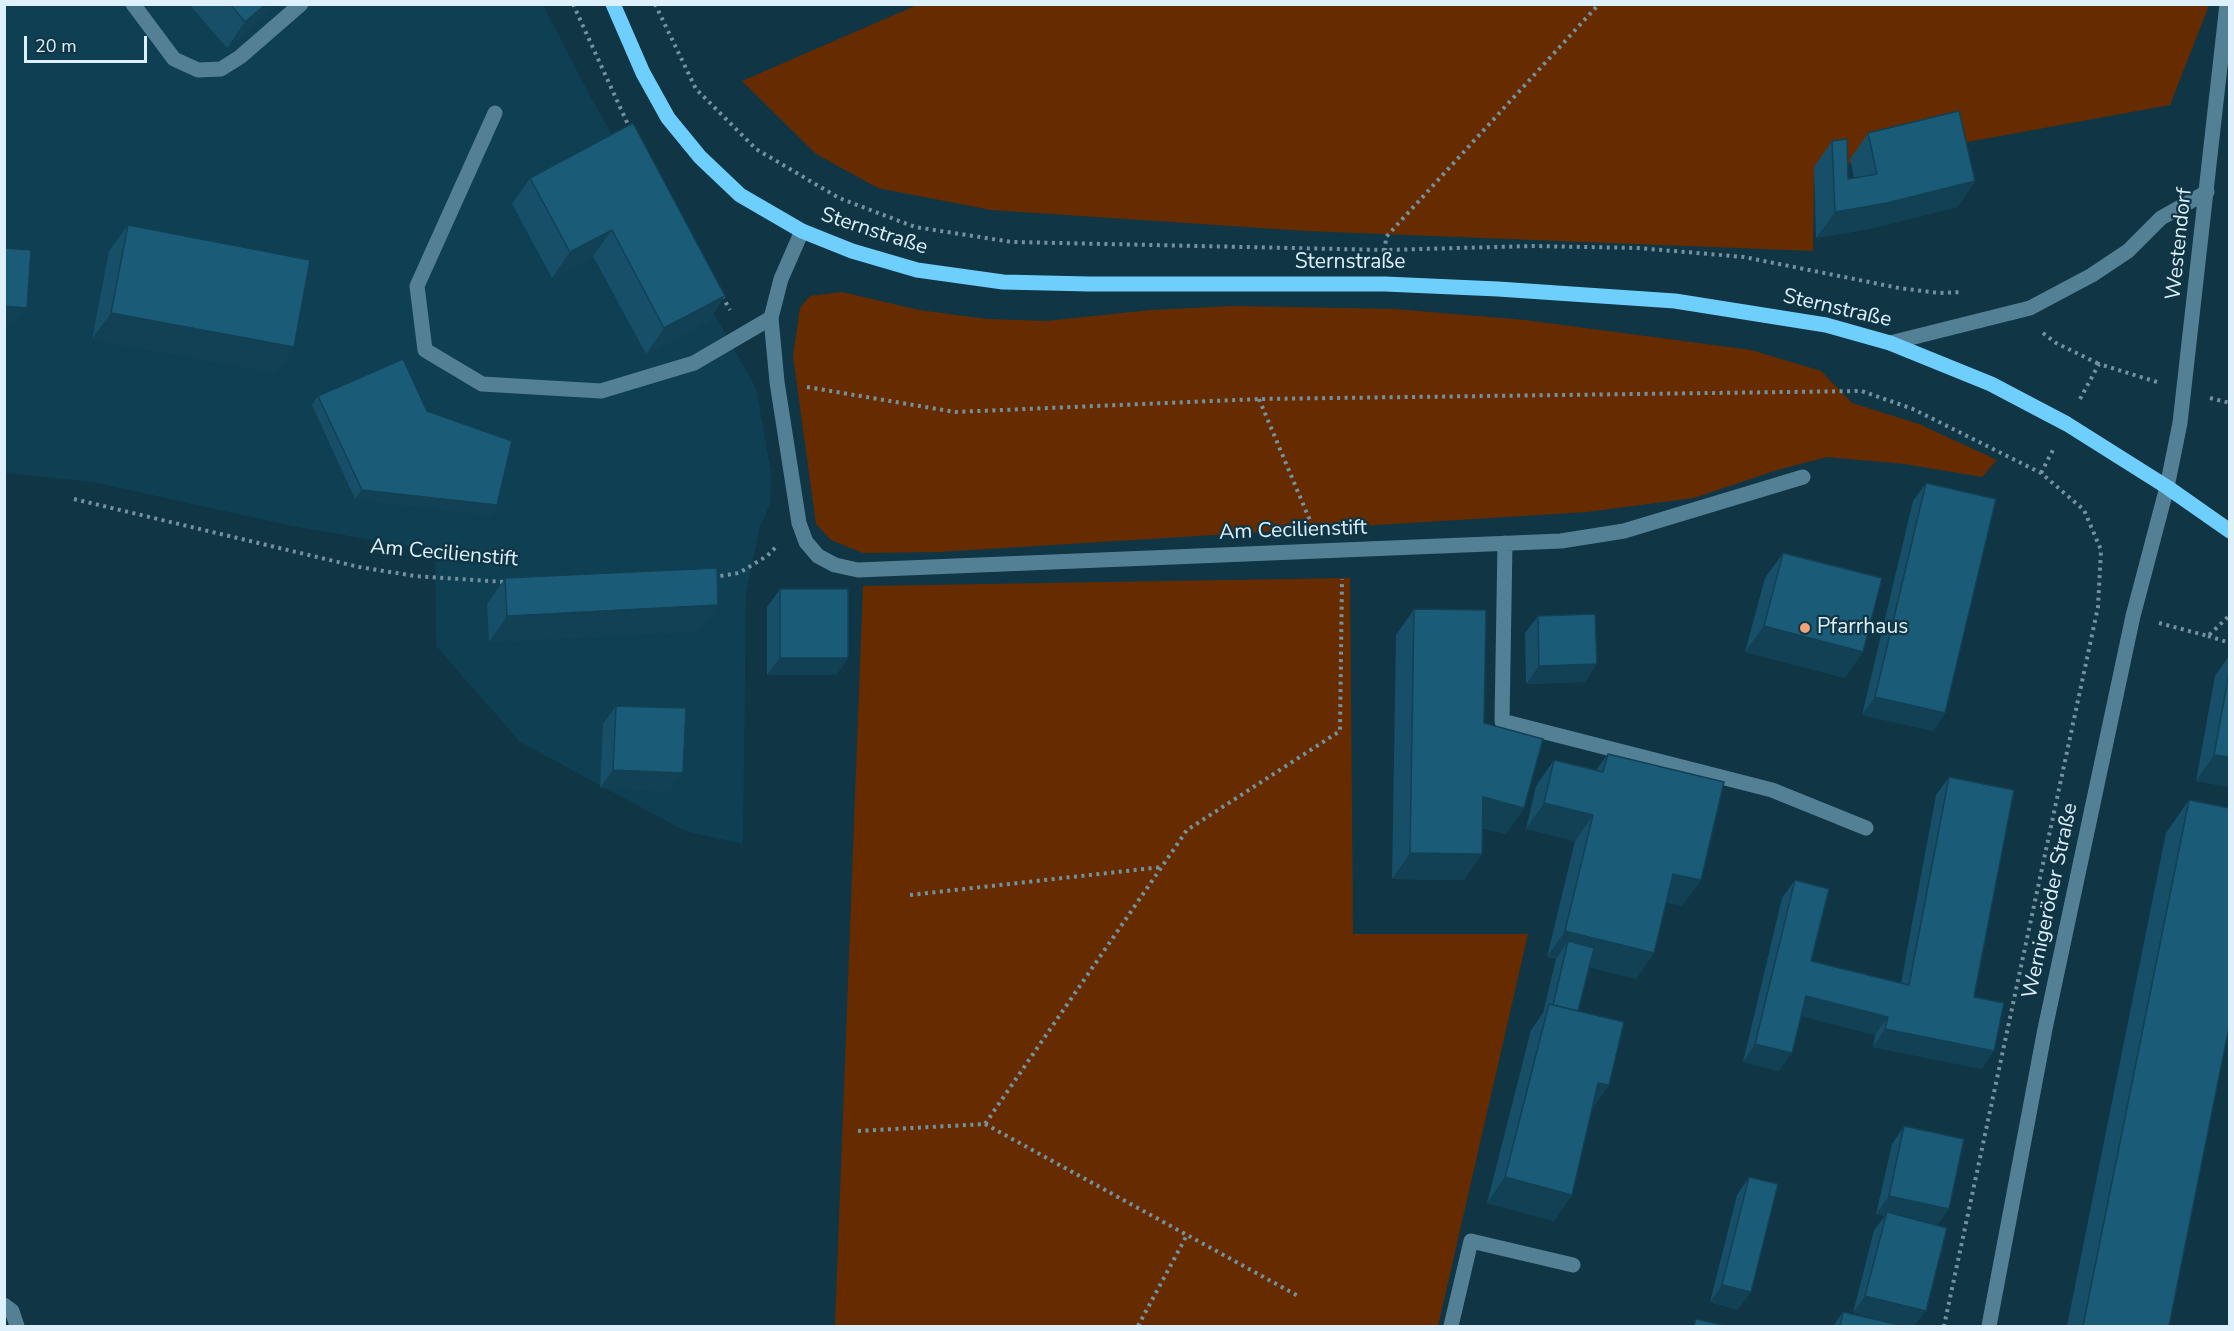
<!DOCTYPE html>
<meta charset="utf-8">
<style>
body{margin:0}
#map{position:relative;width:2234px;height:1331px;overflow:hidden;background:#103545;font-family:"Nunito Sans",sans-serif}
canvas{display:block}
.frame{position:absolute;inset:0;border:6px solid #ddf0fb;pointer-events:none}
.scale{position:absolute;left:24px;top:36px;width:123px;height:27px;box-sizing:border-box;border:3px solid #ddf0fb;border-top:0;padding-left:8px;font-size:18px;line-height:21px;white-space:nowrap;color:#ddf0fb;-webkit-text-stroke:4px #103545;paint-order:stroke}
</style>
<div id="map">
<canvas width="2234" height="1331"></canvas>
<div class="frame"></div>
<div class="scale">20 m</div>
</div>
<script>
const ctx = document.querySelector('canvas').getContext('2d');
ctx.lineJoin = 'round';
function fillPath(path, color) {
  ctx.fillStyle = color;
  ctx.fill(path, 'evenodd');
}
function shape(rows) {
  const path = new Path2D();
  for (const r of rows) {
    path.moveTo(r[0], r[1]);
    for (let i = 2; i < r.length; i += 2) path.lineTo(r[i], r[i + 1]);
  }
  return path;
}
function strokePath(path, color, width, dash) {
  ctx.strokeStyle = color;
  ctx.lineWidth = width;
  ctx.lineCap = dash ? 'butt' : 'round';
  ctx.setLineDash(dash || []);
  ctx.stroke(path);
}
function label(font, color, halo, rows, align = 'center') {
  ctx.font = font + ' "Nunito Sans",sans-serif';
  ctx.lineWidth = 4.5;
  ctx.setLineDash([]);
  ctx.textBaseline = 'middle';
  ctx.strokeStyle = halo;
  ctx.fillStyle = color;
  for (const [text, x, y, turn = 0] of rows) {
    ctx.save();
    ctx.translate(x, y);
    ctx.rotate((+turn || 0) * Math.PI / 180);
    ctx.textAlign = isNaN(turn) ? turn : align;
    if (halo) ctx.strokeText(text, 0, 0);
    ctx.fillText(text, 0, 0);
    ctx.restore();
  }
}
fillPath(shape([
 [4,5,543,5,588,92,756,388,771,472,770,504,759,530,746,594,743,844,685,831,520,742,436,646,435,551,292,526,93,482,5,473]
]), '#0f3f53');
fillPath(shape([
 [2207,4,2208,8,2170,105,1814,170,1813,251,1306,231,991,210,878,188,816,154,742,81,917,5],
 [842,292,919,310,987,319,1046,321,1151,310,1234,306,1395,309,1525,320,1751,350,1821,371,1852,403,1919,424,1997,460,1982,477,1905,464,1827,457,1777,470,1694,498,1587,512,939,552,863,553,831,540,816,524,793,356,800,308,810,296],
 [1350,578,1353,934,1528,934,1438,1326,835,1326,863,586]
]), '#662c00');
strokePath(shape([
 [573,4,630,129],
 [655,4,696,89,756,149,839,198,915,227,1012,242,1385,250,1533,246,1638,248,1744,257,1899,288,1939,293,1963,292],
 [1385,251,1386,237,1599,4],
 [722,296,730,310],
 [2043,333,2056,343,2099,364],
 [807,387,955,412,1259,399,1862,391,1913,409,2041,473,2084,510,2101,550,2098,607,1944,1326],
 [2210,398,2230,403],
 [1259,399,1311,523],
 [2080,399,2099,364,2157,382],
 [2041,473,2054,448],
 [74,499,359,567,415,576,505,582],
 [713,577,739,573,767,556,777,546],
 [2159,623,2208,636,2230,615],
 [2208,636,2230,643],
 [910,895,1162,867],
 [985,1124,1300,1297],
 [858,1131,985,1124,1187,830,1340,731,1342,579],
 [1138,1326,1187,1235]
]), '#75919f', 4, [3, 4.5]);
strokePath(shape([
 [133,4,174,59,198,70,221,69,240,57,301,4],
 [495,113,417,286,425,350,482,384,601,391,694,363,771,318],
 [802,231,781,279,771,318,777,382,799,523,806,542,818,556,835,565,858,570,1561,541,1624,531,1803,477],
 [1890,343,2030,308,2092,275,2128,251,2161,218,2207,192],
 [1505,543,1502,721,1772,790,1866,828],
 [4,1305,12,1311,17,1326],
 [1451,1326,1471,1241,1573,1265],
 [1989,1326,2045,1029,2133,616,2167,487,2180,423,2227,4]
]), '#548096', 15);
strokePath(shape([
 [613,4,643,73,668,118,700,157,740,195,802,231,852,251,917,270,1003,282,1089,284,1385,284,1498,289,1675,301,1826,325,1890,343,1991,384,2067,424,2167,487,2230,531]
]), '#6ecffc', 15);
fillPath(shape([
 [189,4,278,4,227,48],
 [1868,133,1975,181,1957,207,1869,229,1816,238,1814,167,1832,141,1848,179,1854,178,1850,159],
 [530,178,725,296,707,322,646,354,593,256,552,278,512,204],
 [128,225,294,347,276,373,92,339,109,251],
 [318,396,427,411,497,505,491,515,355,499,312,405],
 [1926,483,1945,713,1933,731,1862,715,1913,501],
 [1783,553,1845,678,1745,652,1765,578],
 [505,578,700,631,489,642,487,604],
 [780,589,848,658,836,675,767,675,767,607],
 [1414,609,1484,723,1524,808,1506,834,1482,828,1482,854,1464,880,1392,879,1396,635],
 [1538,616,1585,682,1526,684,1525,633],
 [2229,656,2229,787,2196,781,2215,676],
 [616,706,670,791,600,788,603,724],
 [1608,754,1701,880,1682,906,1666,902,1654,953,1636,979,1589,967,1578,1011,1609,1085,1592,1108,1572,1195,1554,1221,1487,1203,1531,1030,1543,1013,1556,959,1547,957,1575,841,1526,829,1536,786,1554,760,1596,770],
 [1949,777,1974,997,1982,1069,1873,1047,1875,1035,1801,1016,1779,1071,1743,1062,1782,898,1795,880,1811,961,1901,983,1936,795],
 [2189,800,2169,1326,2067,1326,2166,833],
 [1904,1126,1949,1209,1937,1225,1853,1313,1874,1230,1885,1216,1876,1214,1892,1144],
 [1749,1177,1738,1310,1710,1302,1737,1195],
 [1843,1312,1904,1326,1833,1326]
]), '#164f67');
fillPath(shape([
 [266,4,278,4,227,48,245,22],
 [1975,181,1957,207,1869,229,1816,238,1835,212],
 [612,230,593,256,552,278,570,252],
 [725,296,707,322,646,354,664,328],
 [4,306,27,308,14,325,4,325],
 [111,313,294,347,276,373,92,339],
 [362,490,497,505,491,515,355,499],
 [718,605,700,631,489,642,507,616],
 [1764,626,1863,652,1845,678,1745,652],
 [780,658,848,658,836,675,767,675],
 [1597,664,1585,682,1526,684,1539,666],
 [1875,697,1945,713,1933,731,1862,715],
 [2214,755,2229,757,2229,787,2196,781],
 [613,770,683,773,670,791,600,788],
 [1483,797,1524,808,1506,834,1465,823],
 [1544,803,1593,815,1575,841,1526,829],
 [1410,853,1482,854,1464,880,1392,879],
 [1673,874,1701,880,1682,906,1655,900],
 [1565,931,1654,953,1636,979,1563,961,1568,941,1556,959,1547,957],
 [1806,996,1888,1017,1875,1035,1793,1014],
 [1885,1029,1994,1051,1982,1069,1873,1047],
 [1755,1044,1792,1053,1779,1071,1743,1062],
 [1598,1083,1609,1085,1591,1111],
 [1505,1177,1572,1195,1554,1221,1487,1203],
 [1889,1196,1949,1209,1936,1227,1887,1212,1885,1216,1876,1214],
 [1722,1285,1751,1292,1738,1310,1710,1302],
 [1865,1296,1926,1311,1914,1326,1905,1326,1853,1313]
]), '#124054');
const building = shape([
 [230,4,266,4,245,22,230,4],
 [1959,111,1975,181,1887,203,1835,212,1832,141,1847,139,1848,179,1877,174,1868,133,1959,111],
 [633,123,725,296,664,328,612,230,570,252,530,178,633,123],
 [128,225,310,260,294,347,111,313,128,225],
 [4,248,31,250,27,308,4,306,4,248],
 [403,359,427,411,512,441,497,505,362,490,318,396,403,359],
 [1926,483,1996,499,1945,713,1875,697,1926,483],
 [1783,553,1882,578,1863,652,1764,626,1783,553],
 [717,568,718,605,507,616,505,578,717,568],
 [780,589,848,589,848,658,780,658,780,589],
 [1414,609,1486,610,1484,723,1543,739,1524,808,1483,797,1482,854,1410,853,1414,609],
 [1595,614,1597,664,1539,666,1538,616,1595,614],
 [2229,673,2229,757,2214,755,2229,673],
 [616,706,686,708,683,773,613,770,616,706],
 [1608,754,1724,782,1701,880,1673,874,1654,953,1565,931,1593,815,1544,803,1554,760,1603,772,1608,754],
 [1949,777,2014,790,1974,997,2004,1003,1994,1051,1885,1029,1888,1017,1806,996,1792,1053,1755,1044,1795,880,1829,889,1811,961,1909,985,1949,777],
 [2189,800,2229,808,2229,1027,2169,1326,2083,1326,2189,800],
 [1568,941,1594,948,1578,1011,1553,1005,1568,941],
 [1549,1004,1624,1022,1609,1085,1598,1083,1572,1195,1505,1177,1549,1004],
 [1904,1126,1964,1139,1949,1209,1889,1196,1904,1126],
 [1749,1177,1778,1184,1751,1292,1722,1285,1749,1177],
 [1887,1212,1947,1228,1926,1311,1865,1296,1887,1212],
 [1843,1312,1904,1326,1840,1326,1843,1312],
 [1696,1319,1726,1326,1694,1326,1696,1319]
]);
fillPath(building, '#1a5c78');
strokePath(building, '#124054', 1.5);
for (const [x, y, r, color] of [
 [1805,628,6,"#efa377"]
]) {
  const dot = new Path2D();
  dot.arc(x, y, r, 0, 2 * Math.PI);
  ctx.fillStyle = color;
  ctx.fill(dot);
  strokePath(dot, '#103545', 2);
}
label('21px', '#ddf0fb', '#103545', [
 ["Sternstraße",874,232,18],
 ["Westendorf",2180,244,-84],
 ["Sternstraße",1350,263],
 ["Sternstraße",1837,309,13],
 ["Am Cecilienstift",1293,531,-2],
 ["Am Cecilienstift",444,554,5],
 ["Wernigeröder Straße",2051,901,-78]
]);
label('21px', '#ddf0fb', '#103545', [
 ["Pfarrhaus",1817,628]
], 'left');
</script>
